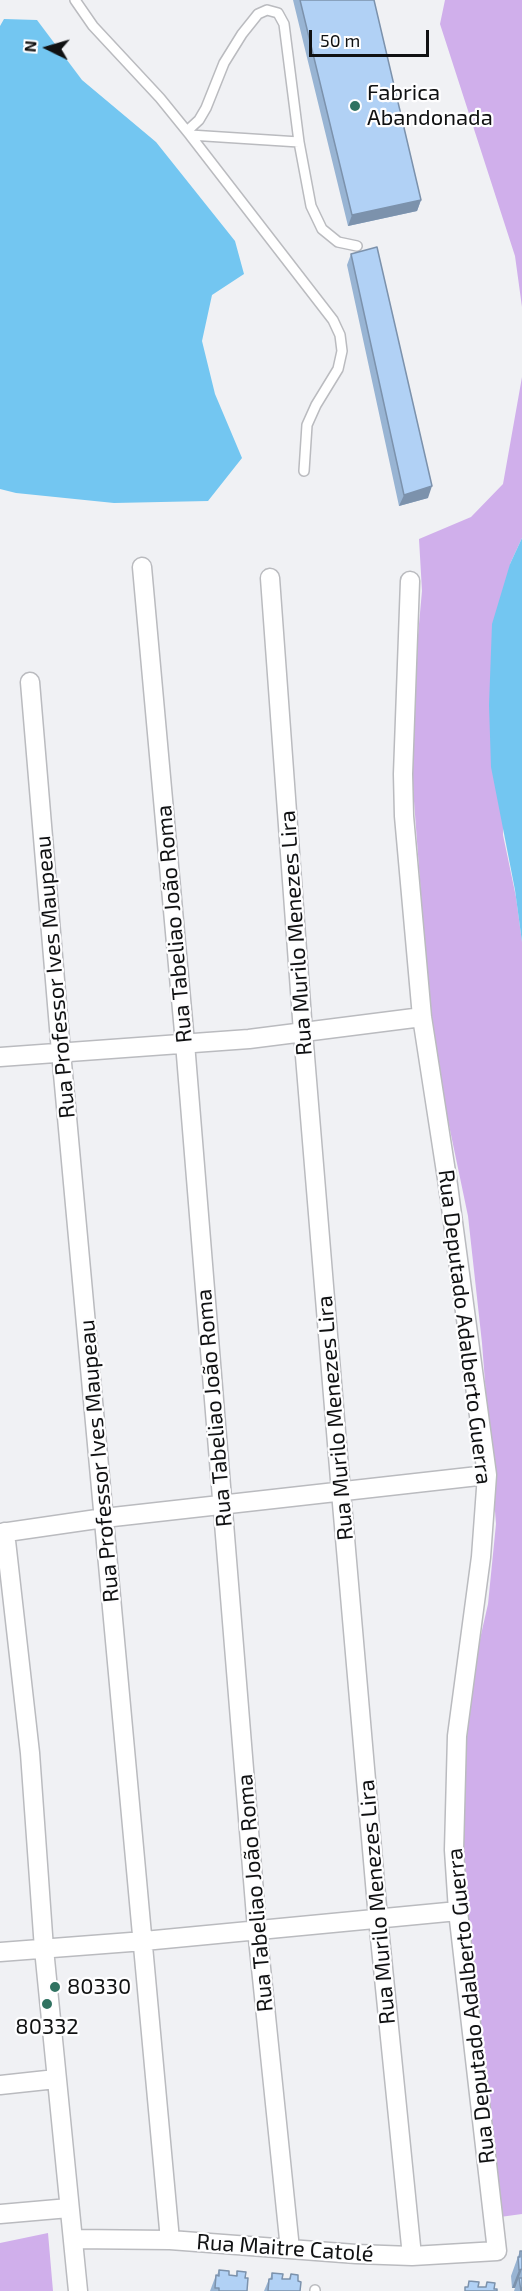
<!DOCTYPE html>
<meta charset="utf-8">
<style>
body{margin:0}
#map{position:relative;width:522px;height:2291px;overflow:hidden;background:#f0f1f4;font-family:"Exo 2",sans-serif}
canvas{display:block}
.north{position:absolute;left:18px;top:18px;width:60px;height:60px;-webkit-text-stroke:4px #fefeff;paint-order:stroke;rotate:275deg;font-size:16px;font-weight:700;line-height:24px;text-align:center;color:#101112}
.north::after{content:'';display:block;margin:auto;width:21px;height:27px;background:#101112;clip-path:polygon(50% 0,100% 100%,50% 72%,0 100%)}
.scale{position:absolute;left:309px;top:30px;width:120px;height:27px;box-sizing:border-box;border:3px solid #101112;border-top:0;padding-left:8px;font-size:18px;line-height:21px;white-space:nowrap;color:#101112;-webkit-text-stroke:4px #fefeff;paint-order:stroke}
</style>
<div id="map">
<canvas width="522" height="2291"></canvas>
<div class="north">N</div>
<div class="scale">50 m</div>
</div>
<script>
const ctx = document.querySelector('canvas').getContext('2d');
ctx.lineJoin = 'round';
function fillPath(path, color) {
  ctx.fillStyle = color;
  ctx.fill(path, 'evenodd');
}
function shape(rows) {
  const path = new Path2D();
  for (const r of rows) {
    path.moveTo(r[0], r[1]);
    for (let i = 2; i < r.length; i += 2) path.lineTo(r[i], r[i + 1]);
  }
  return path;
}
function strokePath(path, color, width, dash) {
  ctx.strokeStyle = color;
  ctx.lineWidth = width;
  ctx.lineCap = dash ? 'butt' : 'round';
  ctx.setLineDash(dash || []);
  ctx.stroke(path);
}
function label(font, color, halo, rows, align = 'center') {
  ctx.font = font + ' "Exo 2",sans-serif';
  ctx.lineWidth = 4.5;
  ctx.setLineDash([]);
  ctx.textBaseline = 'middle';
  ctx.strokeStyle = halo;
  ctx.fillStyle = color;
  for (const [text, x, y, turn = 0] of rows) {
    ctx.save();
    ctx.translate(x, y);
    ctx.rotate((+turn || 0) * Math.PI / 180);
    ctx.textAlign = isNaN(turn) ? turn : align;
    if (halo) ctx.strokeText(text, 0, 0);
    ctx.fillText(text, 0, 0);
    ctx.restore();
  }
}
fillPath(shape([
 [445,0,522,0,522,307,515,256,440,24],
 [522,377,522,538,510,564,503,835,516,897,522,942,522,2214,500,2217,459,1881,470,1683,488,1604,496,1524,482,1343,468,1216,445,1106,429,1002,409,734,422,591,419,539,471,517,503,484],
 [48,2233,53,2291,0,2291,0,2243]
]), '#d0afeb');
fillPath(shape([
 [4,19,37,20,82,80,156,142,235,241,244,274,212,295,202,341,215,394,242,458,208,501,114,503,16,493,0,489,0,26],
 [522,538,522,942,515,890,491,767,489,705,492,624,510,564]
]), '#73c6f1');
const lane = shape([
 [75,0,93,26,160,98,190,135,333,320,340,335,342,351,338,369,316,405,307,425,304,471],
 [187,131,199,120,206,108,224,63,242,34,258,14,267,10,278,13,284,24,299,142],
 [190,135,299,142,311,206,322,229,338,242,357,246],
 [315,2291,315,2290]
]);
const street = shape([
 [142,567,185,1043,257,1929,290,2249],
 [270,578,303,1032,341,1492,378,1918,412,2256],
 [30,682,61,1052,170,2240],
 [0,1057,249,1039,422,1017],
 [5,1532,30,1753,44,1949,78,2291],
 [0,1533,104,1518,487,1475],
 [0,1952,144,1941,458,1911],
 [0,2085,56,2079],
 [0,2214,69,2208],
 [73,2239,170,2240,356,2254,412,2256,497,2251,458,1911,454,1850,457,1736,481,1557,487,1475,448,1185,422,1017,404,816,403,774,410,581]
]);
strokePath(lane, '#babbbf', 12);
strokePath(street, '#babbbf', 21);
strokePath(lane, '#fff', 9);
strokePath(street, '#fff', 18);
fillPath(shape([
 [293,0,374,0,421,200,417,211,348,226],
 [351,254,428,498,399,506,347,265],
 [520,2251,522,2251,522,2291,514,2291,515,2288,512,2288,511,2276],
 [219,2270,229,2275,236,2276,237,2271,245,2278,247,2291,210,2291,216,2275,217,2275],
 [272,2273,282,2279,289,2279,291,2274,298,2281,300,2291,264,2291,269,2279,270,2279]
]), '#98b4d3');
fillPath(shape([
 [421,200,417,211,348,226,352,215],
 [432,486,428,498,399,506,404,495],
 [522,2269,515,2288,512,2288,519,2270]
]), '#7c92ac');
const building = shape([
 [300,0,374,0,421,200,352,215,300,0],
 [377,247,432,486,404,495,351,254,377,247],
 [520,2251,522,2251,522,2269,519,2270,518,2257,520,2257,520,2251],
 [219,2270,229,2271,229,2275,237,2276,237,2271,246,2272,245,2278,248,2278,247,2291,219,2291,219,2288,215,2288,216,2275,219,2276,219,2270],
 [272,2273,283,2274,282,2279,290,2279,291,2274,298,2275,298,2281,301,2282,300,2291,268,2291,269,2279,272,2279,272,2273],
 [519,2278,522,2278,522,2291,521,2291,519,2278],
 [469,2281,479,2282,478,2287,486,2287,487,2282,495,2283,494,2289,497,2289,497,2291,465,2291,465,2287,468,2287,469,2281]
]);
fillPath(building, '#b1d1f5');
strokePath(building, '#7c92ac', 1.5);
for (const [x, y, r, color] of [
 [355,106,6,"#307261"],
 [55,1987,6,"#307261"],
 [47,2004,6,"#307261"]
]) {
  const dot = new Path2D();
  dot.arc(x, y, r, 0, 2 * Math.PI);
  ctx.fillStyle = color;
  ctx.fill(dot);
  strokePath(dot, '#fefeff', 2);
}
label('22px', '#101112', '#fefeff', [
 ["Fabrica",367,93],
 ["Abandonada",367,118],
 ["80330",67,1987],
 ["80332",47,2027,"center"]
], 'left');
label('22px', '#101112', '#fefeff', [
 ["Rua Tabeliao João Roma",174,924,-95],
 ["Rua Murilo Menezes Lira",296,933,-94],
 ["Rua Professor Ives Maupeau",55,977,-95],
 ["Rua Deputado Adalberto Guerra",465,1327,83],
 ["Rua Tabeliao João Roma",214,1408,-95],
 ["Rua Murilo Menezes Lira",335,1418,-95],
 ["Rua Professor Ives Maupeau",99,1461,-95],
 ["Rua Tabeliao João Roma",255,1893,-95],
 ["Rua Murilo Menezes Lira",377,1902,-95],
 ["Rua Deputado Adalberto Guerra",471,2006,-96],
 ["Rua Maitre Catolé",285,2248,4]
]);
</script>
